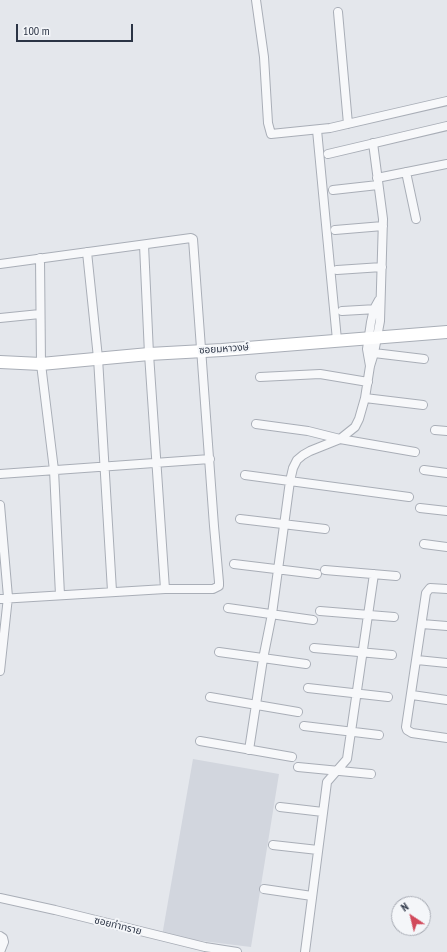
<!DOCTYPE html>
<meta charset="utf-8">
<style>
body{margin:0}
#map{position:relative;width:447px;height:952px;overflow:hidden;background:#e4e7ec;font-family:"PT Sans Narrow",sans-serif}
canvas{display:block}
.north{position:absolute;left:391px;top:896px;width:40px;height:40px;box-sizing:border-box;background:#f4f6f9;border:1px solid #a4a8b1;border-radius:50%;rotate:325deg;font-size:11px;font-weight:700;line-height:16px;text-align:center;color:#2b3445}
.north::after{content:'';display:block;margin:auto;width:14px;height:18px;background:#d1495b;clip-path:polygon(50% 0,100% 100%,50% 72%,0 100%)}
.scale{position:absolute;left:16px;top:24px;width:117px;height:18px;box-sizing:border-box;border:2px solid #2b3445;border-top:0;padding-left:5px;font-size:12px;line-height:14px;white-space:nowrap;color:#2b3445;-webkit-text-stroke:3px #f4f6f9;paint-order:stroke}
</style>
<div id="map">
<canvas width="447" height="952"></canvas>
<div class="north">N</div>
<div class="scale">100 m</div>
</div>
<script>
const ctx = document.querySelector('canvas').getContext('2d');
ctx.lineJoin = 'round';
function fillPath(path, color) {
  ctx.fillStyle = color;
  ctx.fill(path, 'evenodd');
}
function shape(rows) {
  const path = new Path2D();
  for (const r of rows) {
    path.moveTo(r[0], r[1]);
    for (let i = 2; i < r.length; i += 2) path.lineTo(r[i], r[i + 1]);
  }
  return path;
}
function strokePath(path, color, width, dash) {
  ctx.strokeStyle = color;
  ctx.lineWidth = width;
  ctx.lineCap = dash ? 'butt' : 'round';
  ctx.setLineDash(dash || []);
  ctx.stroke(path);
}
function label(font, color, halo, rows, align = 'center') {
  ctx.font = font + ' "PT Sans Narrow","Noto Sans Thai",sans-serif';
  ctx.lineWidth = 4;
  ctx.setLineDash([]);
  ctx.textBaseline = 'middle';
  ctx.strokeStyle = halo;
  ctx.fillStyle = color;
  for (const [text, x, y, turn = 0] of rows) {
    ctx.save();
    ctx.translate(x, y);
    ctx.rotate((+turn || 0) * Math.PI / 180);
    ctx.textAlign = isNaN(turn) ? turn : align;
    if (halo) ctx.strokeText(text, 0, 0);
    ctx.fillText(text, 0, 0);
    ctx.restore();
  }
}
fillPath(shape([
 [193,759,279,774,251,947,162,936]
]), '#d2d6de');
const street = shape([
 [256,0,264,57,268,123,271,134,330,128,447,101],
 [338,12,348,124],
 [317,130,337,340],
 [328,154,447,126],
 [406,172,416,219],
 [377,178,447,164],
 [333,190,378,185],
 [335,230,383,226],
 [144,245,149,354,165,589],
 [87,252,98,358,112,591],
 [40,258,41,364,54,470,60,595],
 [0,264,191,238,193,239,214,526,219,582,219,586,213,589,165,589,0,599],
 [337,270,382,267],
 [342,311,377,309],
 [0,318,40,314],
 [374,353,424,359],
 [370,366,367,349,371,322,374,309,379,300],
 [260,377,320,374,368,382],
 [365,398,423,405],
 [256,424,308,431,340,439,415,452],
 [435,430,447,431],
 [424,470,447,473],
 [0,474,210,459],
 [245,475,409,497],
 [0,505,8,597,0,671],
 [420,508,447,511],
 [240,519,325,529],
 [424,544,447,547],
 [234,564,317,574],
 [325,570,396,576],
 [447,589,430,588,426,593,406,727,407,730,412,733,447,738],
 [228,608,313,620],
 [320,611,394,617],
 [422,624,447,626],
 [314,648,392,655],
 [219,652,306,664],
 [417,660,447,663],
 [308,688,388,697],
 [412,695,447,700],
 [210,697,298,712],
 [304,726,379,735],
 [200,741,292,757],
 [249,750,263,659,272,614,290,481,293,468,297,460,303,455,310,451,340,439,355,427,359,419,365,398,370,366,374,353,380,321,383,219,373,143],
 [298,767,371,774],
 [280,807,323,812],
 [273,845,318,850],
 [264,889,312,896],
 [0,898,55,910,205,947,237,952],
 [0,936,3,938,4,942,0,952],
 [305,952,327,782,347,759,374,574]
]);
const secondary = shape([
 [0,362,41,364,149,354,222,350,447,332]
]);
strokePath(street, '#a9aeb7', 10);
strokePath(secondary, '#a9aeb7', 14);
strokePath(street, '#f7f8fa', 8);
strokePath(secondary, '#fff', 12);
label('10px', '#2b3445', '#f4f6f9', [
 ["ซอยมหาวงษ์",224,349,-4],
 ["ซอยท่าทราย",118,926,14]
]);
</script>
